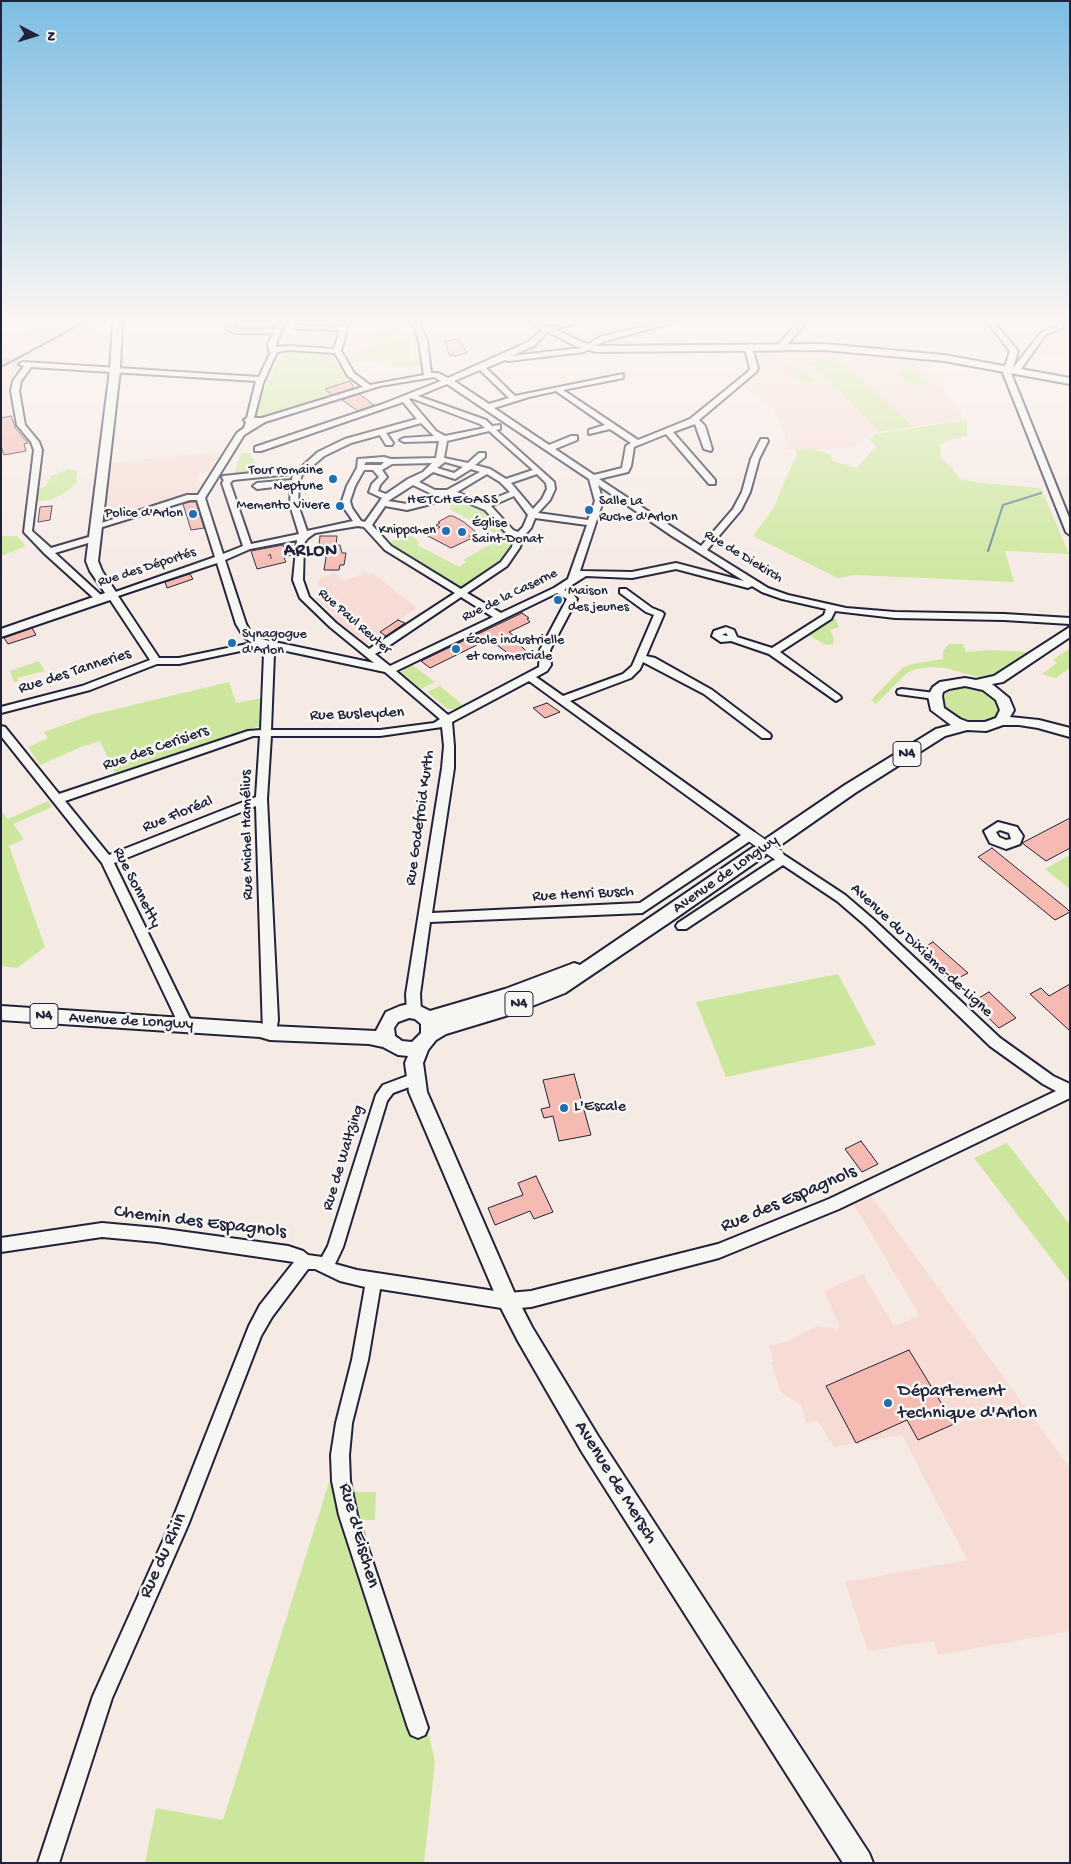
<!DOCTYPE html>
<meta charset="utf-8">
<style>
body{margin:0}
#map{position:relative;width:1071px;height:1864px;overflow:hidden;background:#f6eae5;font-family:"Gochi Hand",sans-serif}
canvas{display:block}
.frame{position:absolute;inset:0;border:2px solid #22223b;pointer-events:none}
.north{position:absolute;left:10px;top:10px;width:50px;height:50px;-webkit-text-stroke:4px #f6f6f2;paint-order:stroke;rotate:95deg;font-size:14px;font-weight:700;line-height:20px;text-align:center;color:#22223b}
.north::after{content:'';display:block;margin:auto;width:18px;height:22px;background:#22223b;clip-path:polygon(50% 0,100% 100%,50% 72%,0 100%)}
</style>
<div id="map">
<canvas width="1071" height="1864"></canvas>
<div class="frame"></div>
<div class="north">N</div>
</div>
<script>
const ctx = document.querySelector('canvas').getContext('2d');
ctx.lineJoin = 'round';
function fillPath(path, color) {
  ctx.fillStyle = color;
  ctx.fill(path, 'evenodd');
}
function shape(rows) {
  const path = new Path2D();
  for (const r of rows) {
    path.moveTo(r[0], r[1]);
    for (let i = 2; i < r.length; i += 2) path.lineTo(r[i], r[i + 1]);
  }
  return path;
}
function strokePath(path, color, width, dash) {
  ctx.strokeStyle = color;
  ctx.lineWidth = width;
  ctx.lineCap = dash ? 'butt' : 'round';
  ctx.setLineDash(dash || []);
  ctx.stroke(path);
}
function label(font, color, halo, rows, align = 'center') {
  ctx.font = font + ' "Gochi Hand",sans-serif';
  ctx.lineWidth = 5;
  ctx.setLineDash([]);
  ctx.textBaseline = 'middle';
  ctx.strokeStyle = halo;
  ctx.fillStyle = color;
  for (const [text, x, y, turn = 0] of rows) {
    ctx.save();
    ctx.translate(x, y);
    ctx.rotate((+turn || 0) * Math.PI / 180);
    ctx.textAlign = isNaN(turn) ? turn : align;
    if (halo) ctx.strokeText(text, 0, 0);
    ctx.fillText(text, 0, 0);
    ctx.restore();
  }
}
fillPath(shape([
 [43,322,107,322,94,331,101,333,91,339,98,342,65,360,62,364,24,362,19,366,9,381,11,416,1,418,1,346],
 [1066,322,1070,322,1070,354,1067,358,1032,354,1046,335,1060,329],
 [752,350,855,354,906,358,934,376,966,419,872,433,851,448,787,450,785,433,774,411,742,384,758,371],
 [213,452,221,453,208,472,201,472,194,485,200,485,196,492,102,520,109,463],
 [366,572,368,574,372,573,417,608,383,630,382,633,386,636,364,647,330,618,335,615,315,599,321,592,318,583,320,578,334,573,344,581],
 [869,1193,1070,1468,1070,1631,939,1655,933,1641,868,1651,845,1582,967,1560,902,1435,834,1447,818,1421,806,1423,801,1405,780,1392,771,1361,774,1361,769,1345,785,1342,817,1326,837,1329,840,1326,824,1291,863,1274,894,1326,919,1315,852,1201]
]), '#f6dcd5');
fillPath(shape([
 [235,322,276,322,274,326,265,330,235,329,233,328],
 [581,322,613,322,624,332,602,337,578,324],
 [386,326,400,329,393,335,397,335,400,342,409,343,410,359,421,358,422,366,392,367,392,360,352,362,346,352,368,348,371,333,384,331],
 [292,352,330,354,355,389,256,418,267,381,272,379,270,377,280,356],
 [832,358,836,361,841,361,914,427,880,431,809,362],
 [798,365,816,382,805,384,786,367],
 [910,368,929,383,913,386,894,371],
 [967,420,967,436,946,441,940,445,941,458,952,468,959,479,983,483,1041,488,1069,554,1005,551,1014,582,856,575,838,578,753,536,773,509,793,462,797,457,796,450,815,449,831,455,832,461,857,468,872,450,877,448,869,439,876,434],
 [246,453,250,453,258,468,249,474,233,476,241,454],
 [68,469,77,471,76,483,65,493,50,500,38,501,34,499,35,490,46,486,51,476],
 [453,496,490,513,499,525,496,528,511,536,509,540,513,542,511,543,513,546,502,563,463,588,388,543,407,534,418,540,417,541,419,543,417,545,459,567,466,562,463,560,498,540,500,541,507,537,499,533,496,534,449,509,451,507,443,503,437,503],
 [1,536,17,536,26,546,1,556],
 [835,618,839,627,830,630,834,639,833,644,826,645,808,635],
 [949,644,963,644,966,652,990,650,1030,652,985,679,945,668,931,667,916,669,907,673,876,704,871,700,902,668,912,664,943,659,943,651],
 [1070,648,1070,668,1056,678,1042,674,1057,663,1053,660],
 [39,661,45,671,17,678,18,681,14,682,10,671],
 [411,664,435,682,421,689,402,673,403,668],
 [229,682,236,703,261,698,260,726,115,773,100,741,81,747,40,765,28,747,48,738,44,732,91,715],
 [440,686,446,691,463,705,455,709,448,709,427,692],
 [962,687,973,688,992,696,998,703,999,710,997,716,990,720,980,722,958,718,950,713,944,706,943,699,946,693,953,689],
 [48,801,52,807,13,824,24,839,9,846,45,947,17,968,1,966,1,811,8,819],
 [1070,855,1070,889,1045,869],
 [838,974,876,1045,726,1077,696,1002],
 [1007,1143,1070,1225,1070,1283,974,1158],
 [330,1479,341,1481,356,1492,376,1492,375,1520,359,1520,414,1691,421,1700,435,1762,424,1863,145,1863,156,1808,223,1820]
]), '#cce79d');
strokePath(shape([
 [988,551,1003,505,1041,493]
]), '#59879c', 2);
const building = shape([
 [459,339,467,353,456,356,449,355,445,341,459,339],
 [350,381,354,388,332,395,325,389,350,381],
 [359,394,362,396,374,405,358,411,342,400,359,394],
 [11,416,16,429,28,443,24,444,26,451,4,455,1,445,1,418,11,416],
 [190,502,196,502,204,528,191,530,183,504,190,502],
 [52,506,50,520,38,522,40,507,52,506],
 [449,516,453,516,464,522,476,532,469,536,472,538,451,548,426,535,440,527,436,525,440,523,438,522,449,516],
 [320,536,337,536,336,545,340,545,342,553,346,553,344,565,340,565,339,570,324,570,328,545,319,545,320,536],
 [283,545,284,548,288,548,291,555,284,558,286,562,257,569,251,551,283,545],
 [190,574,193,579,167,588,165,582,190,574],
 [522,613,529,618,527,619,530,622,509,632,525,644,521,646,526,651,513,657,489,639,430,668,421,661,522,613],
 [398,620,405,623,386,636,380,632,398,620],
 [32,628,36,635,8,644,4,638,32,628],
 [547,703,560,712,545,718,533,708,547,703],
 [1070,818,1070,848,1046,861,1022,843,1070,818],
 [992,848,1066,908,1070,912,1055,920,978,857,992,848],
 [933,942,942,950,968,973,951,982,918,951,933,942],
 [1070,984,1070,1031,1030,994,1041,988,1049,996,1070,984],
 [989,992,1016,1018,999,1028,972,1002,989,992],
 [574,1074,591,1135,559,1141,553,1116,544,1118,541,1109,550,1107,543,1080,574,1074],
 [861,1141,878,1164,862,1172,845,1149,861,1141],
 [536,1176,553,1212,534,1219,530,1211,495,1225,488,1208,523,1195,518,1183,536,1176],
 [909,1350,954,1424,918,1440,907,1420,856,1443,826,1386,909,1350]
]);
fillPath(building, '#f5bab1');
strokePath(building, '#22223b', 1);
strokePath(shape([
 [1,361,23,364]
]), '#ccc2c3', 8, [8, 4]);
const minor = shape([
 [228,322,235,322,233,328,236,329,275,329,278,322,285,322,276,344,276,347,289,346,334,349,340,330,298,329,295,327,298,325,341,326,342,322,349,322,341,351,354,373,370,385,424,375,419,341,412,322,419,322,427,341,431,373,438,373,448,378,528,342,547,326,550,328,568,322,580,322,548,331,534,346,511,356,582,348,600,337,662,322,675,322,605,341,584,352,508,361,505,360,486,368,515,396,623,374,623,378,563,390,638,440,690,419,749,371,750,368,744,346,751,344,758,368,756,372,699,420,705,426,712,449,711,451,704,449,695,424,673,432,715,480,715,484,709,484,666,434,634,447,631,466,628,472,599,479,701,546,733,509,742,492,751,459,761,439,767,439,768,441,759,459,750,492,741,510,707,550,768,588,788,595,846,608,895,612,1004,614,1070,618,1070,624,1004,620,895,618,835,611,831,619,780,652,840,696,841,698,836,701,769,654,731,641,721,642,712,636,714,631,726,627,734,630,737,637,772,648,824,615,826,609,782,599,762,592,752,586,748,588,676,569,632,578,586,576,564,590,572,593,577,599,550,650,551,665,547,671,536,677,563,696,623,674,632,666,654,615,646,612,620,593,620,589,626,589,652,608,662,612,664,614,646,656,655,658,712,690,770,734,771,736,770,738,762,738,704,694,643,662,640,669,631,678,570,701,754,832,758,837,756,840,750,841,642,913,430,922,420,994,421,1012,419,1016,414,1017,409,1016,407,1012,406,994,442,768,444,746,442,727,380,736,271,736,267,799,278,1020,275,1037,270,1039,265,1037,263,1033,256,806,114,863,193,1025,191,1029,186,1030,181,1029,102,863,1,736,1,726,5,727,59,794,248,731,261,730,264,653,268,647,264,646,179,664,157,664,90,690,1,713,1,707,82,686,150,660,107,595,215,557,197,500,190,500,96,529,92,526,187,495,198,495,237,433,244,428,246,422,244,420,247,418,256,381,31,367,21,381,19,391,25,425,39,442,42,450,32,531,51,548,92,536,98,536,98,540,55,553,103,597,105,599,100,602,97,601,45,554,24,532,34,450,31,442,17,425,11,391,13,381,24,366,19,364,23,362,259,377,270,354,268,344,273,333,235,333,226,329,228,322],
 [289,350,335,353,348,376,363,387,262,418,254,418,263,383,277,352,289,350],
 [480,370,509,398,489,404,454,381,480,370],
 [434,377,441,381,383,404,255,447,255,451,261,451,403,402,417,419,345,439,318,452,297,471,291,469,223,476,222,478,224,480,222,483,243,546,223,554,205,498,244,435,265,422,380,386,434,377],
 [447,384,589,479,595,501,588,520,538,513,550,500,555,489,554,482,496,430,500,429,500,425,492,426,486,420,418,396,447,384],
 [556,391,605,425,589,430,589,434,610,429,631,443,626,446,622,468,594,475,555,449,577,440,577,436,571,436,549,445,494,408,529,397,556,391],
 [411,398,480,424,485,428,445,436,436,431,409,399,411,398],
 [421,423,434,436,404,438,400,440,404,442,439,441,436,458,391,459,384,457,358,459,357,468,347,486,342,501,344,508,353,521,307,531,298,505,299,482,302,475,324,456,351,443,380,435,386,445,392,445,393,443,386,433,421,423],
 [489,431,533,470,506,479,490,469,475,465,485,457,485,453,479,453,468,463,444,458,447,441,489,431],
 [366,462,384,462,381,465,364,465,366,462],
 [445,462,463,467,454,473,437,468,445,462],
 [432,463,423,472,408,479,386,494,378,491,380,485,387,477,382,470,392,464,432,463],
 [471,469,480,472,447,490,435,490,419,482,433,472,455,479,471,469],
 [364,470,373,470,379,477,372,484,369,492,382,498,365,522,361,521,352,508,350,501,355,486,364,470],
 [290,474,293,475,292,480,257,483,253,486,257,489,291,485,290,505,299,534,251,544,230,483,233,480,290,474],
 [487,474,500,482,510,492,483,503,457,492,487,474],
 [537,474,546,483,547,489,542,499,533,509,511,483,537,474],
 [413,485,434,495,425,500,407,504,388,501,413,485],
 [598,485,672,536,744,581,676,563,632,572,580,571,603,501,598,485],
 [449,495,485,510,507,534,514,537,512,547,501,562,461,589,391,546,372,525,385,506,407,510,431,504,449,495],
 [514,496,528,515,523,527,518,532,513,530,491,506,514,496],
 [535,518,587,525,568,579,554,588,501,613,467,593,507,566,520,547,523,537,531,528,535,518],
 [358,526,364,527,385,550,455,593,369,649,336,623,309,597,303,580,304,543,308,538,315,533,358,526],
 [297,540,293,580,300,598,330,627,374,663,265,640,256,638,251,633,246,624,225,560,250,549,297,540],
 [217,563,236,624,244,637,252,643,179,658,159,658,118,596,217,563],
 [557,593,567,599,540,650,539,667,448,715,396,671,557,593],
 [461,597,493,617,390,666,375,654,384,649,461,597],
 [726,633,728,636,722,635,726,633],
 [277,649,385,672,440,719,434,723,380,730,271,730,274,653,277,649],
 [529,681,741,835,640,903,432,913,454,768,454,746,452,722,529,681],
 [253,736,260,736,256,797,109,855,65,801,253,736],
 [798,322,806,322,785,348,779,348,779,344,798,322],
 [987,322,994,322,1018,351,1011,373,1070,520,1070,535,1066,532,1003,373,1010,351,987,322],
 [1059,322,1066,322,1062,328,1045,335,1019,372,1013,372,1013,368,1041,333,1057,326,1059,322],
 [902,689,935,693,940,696,935,699,898,694,897,692,898,690,902,689],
 [998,822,1017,827,1023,836,1020,844,1006,849,990,843,984,831,998,822],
 [1000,830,1009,833,1011,839,1006,840,999,837,996,832,1000,830],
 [778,851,845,895,873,919,1000,1038,1053,1076,1070,1084,1070,1098,839,1209,719,1258,531,1307,508,1309,380,1289,368,1360,352,1423,349,1455,350,1481,357,1515,428,1728,425,1735,418,1738,411,1735,408,1728,339,1515,332,1481,331,1455,336,1423,352,1360,365,1287,340,1281,315,1269,308,1269,272,1317,261,1336,188,1525,112,1698,59,1863,38,1863,93,1696,172,1521,249,1326,260,1305,294,1262,157,1242,102,1237,1,1252,1,1238,102,1223,157,1228,288,1246,303,1251,308,1255,322,1257,328,1246,376,1095,383,1085,415,1073,420,1075,422,1079,420,1083,393,1093,387,1101,343,1247,335,1264,357,1270,508,1293,531,1291,718,1244,829,1199,1056,1091,1043,1084,990,1046,865,925,837,901,783,865,686,929,678,929,676,926,678,923,775,859,772,855,778,851]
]);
const major = shape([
 [113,322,122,322,120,370,98,561,102,571,118,595,116,598,1,637,1,629,105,593,90,571,86,561,110,370,113,322],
 [528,322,540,322,582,342,596,346,824,344,944,355,1070,378,1070,384,944,361,824,350,596,352,576,346,528,322],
 [1070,627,1070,637,1003,682,992,684,1009,698,1014,710,1010,717,1039,720,1070,728,1070,737,1038,728,1019,725,1003,725,986,731,967,730,945,736,855,793,673,920,565,993,512,1014,446,1034,436,1040,428,1050,423,1063,427,1092,515,1294,532,1327,598,1436,869,1853,873,1863,843,1863,582,1452,518,1341,501,1308,409,1092,405,1063,408,1056,398,1055,383,1047,369,1044,270,1040,260,1037,1,1020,1,1006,260,1023,270,1026,376,1031,386,1012,400,1006,409,1004,420,1006,430,1011,505,989,574,963,580,965,845,785,936,729,951,725,931,710,928,696,933,687,940,682,965,678,976,680,994,676,1070,627],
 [965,686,983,690,996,700,1000,710,996,718,985,722,968,722,960,719,944,708,942,696,943,692,949,689,965,686],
 [409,1018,415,1019,421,1024,421,1033,412,1042,402,1041,395,1036,394,1028,398,1022,409,1018]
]);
strokePath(minor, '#22223b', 4);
strokePath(major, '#22223b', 4);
fillPath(minor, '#f6f6f2');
fillPath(major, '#f6f6f2');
strokePath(shape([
 [1,367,85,322]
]), '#22223b', 2);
const minorBridge = shape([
 [752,837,778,855]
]);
strokePath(minorBridge, '#22223b', 14, []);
strokePath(minorBridge, '#f6f6f2', 11);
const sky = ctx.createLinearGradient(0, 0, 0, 583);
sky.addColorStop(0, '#7dbde3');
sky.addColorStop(0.55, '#fbf6f3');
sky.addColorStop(1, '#fbf6f300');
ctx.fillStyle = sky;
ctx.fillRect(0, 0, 1071, 583);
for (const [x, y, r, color] of [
 [333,479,5,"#1f6fb2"],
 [340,506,5,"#1f6fb2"],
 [589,510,5,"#1f6fb2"],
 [193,514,5,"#1f6fb2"],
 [446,531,5,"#1f6fb2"],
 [462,532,5,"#1f6fb2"],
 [558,600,5,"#1f6fb2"],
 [232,643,5,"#1f6fb2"],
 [456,649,5,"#1f6fb2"],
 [564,1108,5,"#1f6fb2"],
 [888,1403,5,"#1f6fb2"]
]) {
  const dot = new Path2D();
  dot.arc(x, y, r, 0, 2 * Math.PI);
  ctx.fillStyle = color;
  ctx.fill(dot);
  strokePath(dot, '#f6f6f2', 2);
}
label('11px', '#574858', null, [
 ["1",270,557]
]);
label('14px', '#22223b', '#f6f6f2', [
 ["Tour romaine",323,471,"right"],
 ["Neptune",323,487,"right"],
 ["Salle La",599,502],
 ["Ruche d'Arlon",599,518],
 ["Memento Vivere",330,506,"right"],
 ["Police d'Arlon",183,514,"right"],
 ["Église",472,524],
 ["Saint-Donat",472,540],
 ["Knippchen",436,531,"right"],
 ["Maison",568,592],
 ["des jeunes",568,608],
 ["Synagogue",242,635],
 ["d'Arlon",242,651],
 ["École industrielle",466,641],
 ["et commerciale",466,657]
], 'left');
label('14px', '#22223b', '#f6f6f2', [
 ["Rue de Diekirch",743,557,31],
 ["Rue des Déportés",147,568,-18],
 ["Rue de la Caserne",510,596,-26],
 ["Rue Paul Reuter",354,622,41]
]);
ctx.letterSpacing = '1px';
label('15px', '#22223b', '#f6f6f2', [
 ["HETCHEGASS",453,501]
]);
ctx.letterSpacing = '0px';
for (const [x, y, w] of [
 [907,754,28],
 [519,1004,28],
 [44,1016,28]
]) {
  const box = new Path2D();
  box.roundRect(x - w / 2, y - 12.5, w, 25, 4);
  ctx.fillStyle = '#f6f6f2';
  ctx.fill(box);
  strokePath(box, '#22223b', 1);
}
label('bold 15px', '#22223b', null, [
 ["N4",907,754],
 ["N4",519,1004],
 ["N4",44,1016]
]);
label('16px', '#22223b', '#f6f6f2', [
 ["Rue des Tanneries",75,672,-18],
 ["Rue Busleyden",357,715,-2],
 ["Rue des Cerisiers",156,749,-19],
 ["Rue Floréal",178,815,-22],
 ["Rue Godefroid Kurth",421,818,-82],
 ["Rue Michel Hamélius",248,835,-91],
 ["Avenue de Longwy",726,875,-35],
 ["Rue Sonnetty",136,888,63],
 ["Rue Henri Busch",583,895,-3],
 ["Avenue du Dixième-de-Ligne",921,951,43],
 ["Avenue de Longwy",131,1022,3],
 ["Rue de Waltzing",344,1158,-73]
]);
label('16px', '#22223b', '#f6f6f2', [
 ["L'Escale",574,1108]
], 'left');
ctx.letterSpacing = '1px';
label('bold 18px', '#22223b', '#f6f6f2', [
 ["ARLON",311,552]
]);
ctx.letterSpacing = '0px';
label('19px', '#22223b', '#f6f6f2', [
 ["Rue des Espagnols",789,1200,-23],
 ["Chemin des Espagnols",200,1223,7],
 ["Avenue de Mersch",615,1483,58],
 ["Rue d'Eischen",358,1536,74],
 ["Rue du Rhin",164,1556,-66]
]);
label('19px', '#22223b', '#f6f6f2', [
 ["Département",898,1392],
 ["technique d'Arlon",898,1414]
], 'left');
</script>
